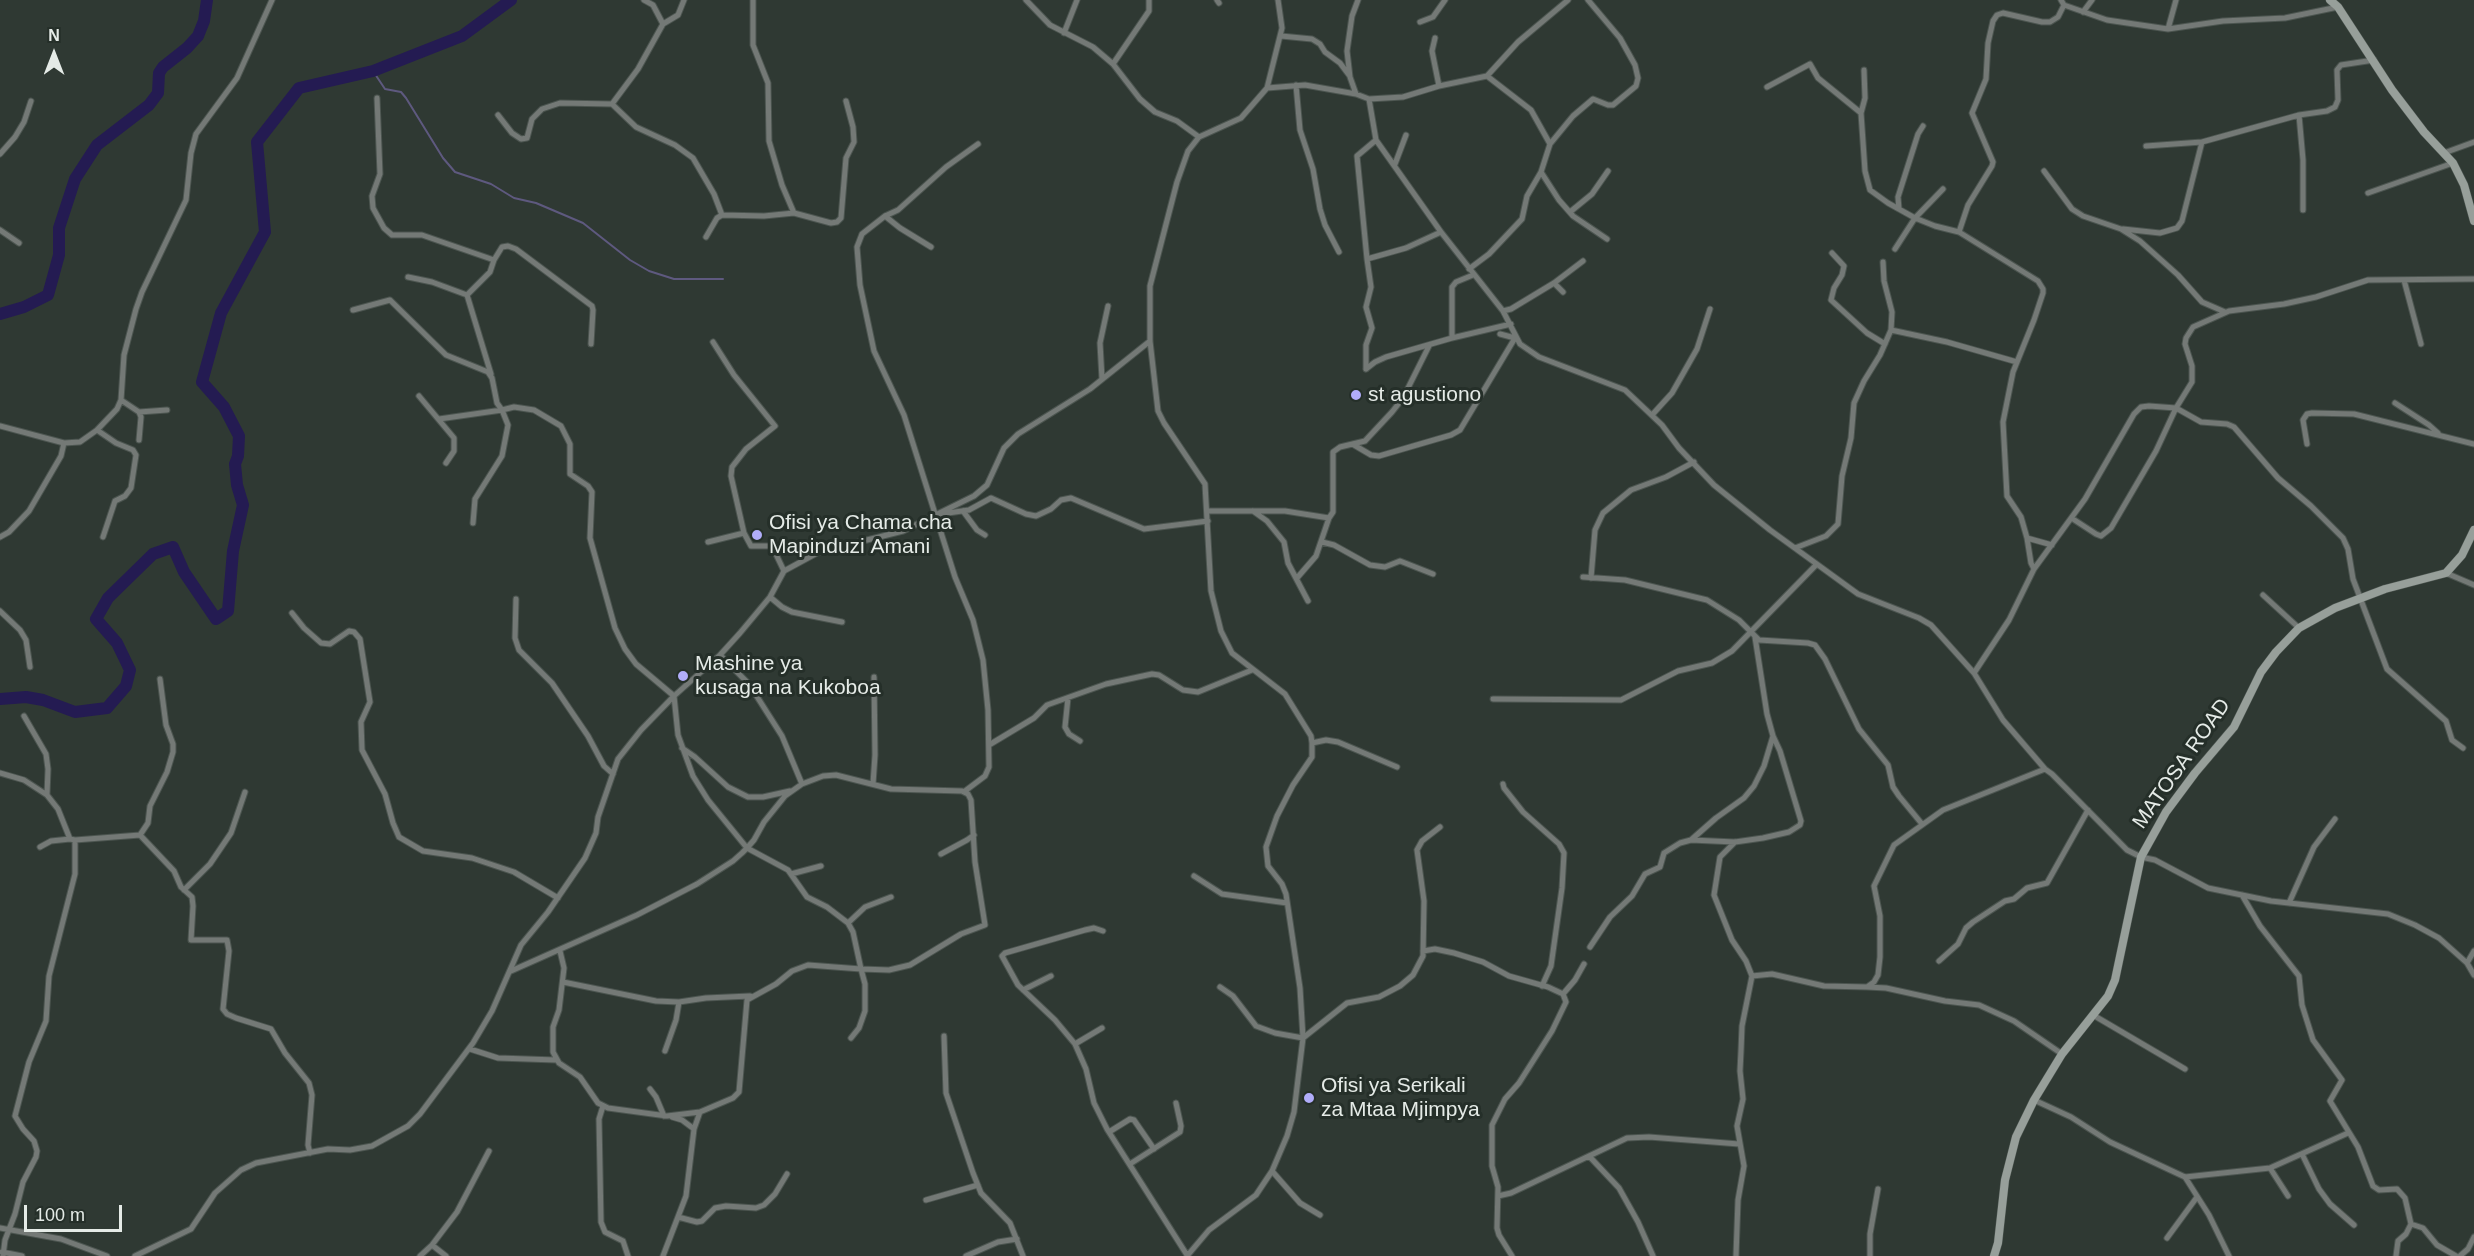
<!DOCTYPE html>
<style>
body{margin:0}
#map{position:relative;width:2474px;height:1256px;overflow:hidden;background:#2f3933;font-family:Arial,sans-serif}
canvas{display:block}
.north{position:absolute;left:24px;top:24px;width:60px;height:60px;-webkit-text-stroke:4px #252f29;paint-order:stroke;rotate:0deg;font-size:16px;font-weight:700;line-height:24px;text-align:center;color:#e5ebe7}
.north::after{content:'';display:block;margin:auto;width:21px;height:27px;background:#e5ebe7;clip-path:polygon(50% 0,100% 100%,50% 72%,0 100%)}
.scale{position:absolute;left:24px;top:1205px;width:98px;height:27px;box-sizing:border-box;border:3px solid #e5ebe7;border-top:0;padding-left:8px;font-size:18px;line-height:21px;white-space:nowrap;color:#e5ebe7;-webkit-text-stroke:4px #252f29;paint-order:stroke}
</style>
<div id="map">
<canvas width="2474" height="1256"></canvas>
<div class="north">N</div>
<div class="scale">100 m</div>
</div>
<script>
const ctx = document.querySelector('canvas').getContext('2d');
ctx.lineJoin = 'round';
function shape(rows) {
  const path = new Path2D();
  for (const r of rows) {
    path.moveTo(r[0], r[1]);
    for (let i = 2; i < r.length; i += 2) path.lineTo(r[i], r[i + 1]);
  }
  return path;
}
function strokePath(path, color, width, dash) {
  ctx.strokeStyle = color;
  ctx.lineWidth = width;
  ctx.lineCap = dash ? 'butt' : 'round';
  ctx.setLineDash(dash || []);
  ctx.stroke(path);
}
function label(font, color, halo, rows, align = 'center') {
  ctx.font = font + ' Arial,sans-serif';
  ctx.lineWidth = 6;
  ctx.setLineDash([]);
  ctx.textBaseline = 'middle';
  ctx.strokeStyle = halo;
  ctx.fillStyle = color;
  for (const [text, x, y, turn = 0] of rows) {
    ctx.save();
    ctx.translate(x, y);
    ctx.rotate((+turn || 0) * Math.PI / 180);
    ctx.textAlign = isNaN(turn) ? turn : align;
    if (halo) ctx.strokeText(text, 0, 0);
    ctx.fillText(text, 0, 0);
    ctx.restore();
  }
}
strokePath(shape([
 [373,71,385,89,401,92,406,98,443,158,455,172,491,184,514,198,536,203,583,223,630,260,649,271,674,279,723,279]
]), '#5e597f', 2);
strokePath(shape([
 [0,314,24,307,48,295,59,255,59,228,75,179,97,145,149,105,158,93,159,73,163,67,187,48,198,36,204,21,207,0],
 [0,699,26,697,43,700,75,712,107,708,126,686,130,670,117,643,96,619,108,598,153,554,173,547,184,572,216,619,228,611,233,551,243,505,237,485,235,464,238,456,239,436,224,407,202,382,221,313,265,232,257,142,299,88,373,71,462,36,511,0]
]), '#241b52', 12);
const street = shape([
 [644,0,653,5,663,24],
 [753,0,753,45,768,83,769,141,782,185,794,213,831,223,837,222,841,218,846,158,854,142,853,127,846,101],
 [1026,0,1050,25,1093,47,1113,64],
 [1149,0,1149,11,1113,64,1140,99,1155,112,1177,121,1199,137],
 [1217,0,1219,3],
 [2061,0,2064,5,2107,20,2168,29,2223,21,2285,18,2338,7],
 [2083,12,2092,0],
 [1420,22,1433,17,1445,0],
 [2168,29,2176,0],
 [1064,33,1077,0],
 [1281,36,1312,39,1320,44,1325,52,1340,63,1349,75],
 [1435,38,1432,51,1439,86],
 [1864,70,1865,98,1861,113,1865,171,1870,190,1888,203,1915,218,1935,226,1959,232,2038,281,2043,289,2043,293,2034,320,2013,372,2003,422,2007,496,2021,517,2027,538,2052,545],
 [1487,76,1531,110,1550,144],
 [1296,85,1300,130,1313,169,1320,209,1325,225,1339,252],
 [1767,87,1810,64,1818,78,1861,113],
 [1267,88,1305,85,1356,94,1369,99,1403,97,1439,86,1487,76,1518,42,1568,0],
 [1356,94,1350,77,1347,51,1352,16,1358,0],
 [377,98,380,174,372,196,373,208,384,228,392,235,422,235,494,260,490,272,467,295,432,282,408,277],
 [1369,99,1376,140,1441,232,1503,311,1520,344,1539,357,1625,390,1662,425,1679,448,1714,485,1770,530,1858,594,1919,618,1931,625,1974,673,2003,720,2045,769,2052,774,2127,850,2141,857,2155,860,2208,888,2271,901,2388,914,2415,925,2439,938,2467,963,2474,975],
 [612,104,636,127,675,145,693,158,714,194,722,215],
 [498,115,512,133,521,139,527,138,532,119,542,109,560,103,612,104,638,69,663,24,678,15,684,0],
 [2299,115,2303,160,2303,210],
 [1376,140,1357,156,1367,259,1406,248,1441,232],
 [2146,146,2202,142,2299,115,2327,111,2335,107,2338,100,2337,70,2341,65,2374,60],
 [2444,153,2474,142],
 [0,154,15,137,24,122,31,101],
 [1395,164,1406,135],
 [2044,171,2072,209,2083,216,2121,229,2140,241,2178,275,2202,302,2225,312],
 [1541,172,1559,200,1573,216,1607,239],
 [2368,193,2453,163],
 [1899,209,1898,197,1918,134,1923,126],
 [1570,212,1592,194,1608,171],
 [885,216,900,228,931,247],
 [2123,229,2160,233,2177,228,2182,221,2202,142],
 [0,230,19,243],
 [1959,232,1968,205,1992,166,1993,162,1972,113,1986,79,1988,43,1993,21,1997,15,2003,13,2042,22,2050,22,2058,17,2064,5],
 [706,237,717,218,722,215,764,216,794,213],
 [1895,249,1915,218,1943,189],
 [1832,253,1844,266,1842,275,1834,288,1831,300,1867,333,1885,344],
 [494,260,502,247,508,246,516,249,592,306,593,310,591,344],
 [1469,269,1489,254,1522,219,1527,196,1541,172,1550,144,1573,116,1593,99,1608,105,1613,105,1636,86,1638,78,1635,65,1620,38,1588,0],
 [2404,280,2421,344],
 [1554,283,1563,292],
 [467,295,491,374],
 [353,310,390,300,446,355,488,372,492,378,497,403,502,410,514,407,534,410,561,426,570,444,570,474,588,486,592,492,590,538,615,628,625,649,636,664,674,696,678,735,693,776,708,800,747,848,788,870,807,897,827,907,848,923,853,932,861,969,889,970,910,965,961,934,985,925,975,862,971,800,968,794,962,791,891,789,836,775,823,776,802,784,785,796,764,822,754,840,747,848,742,853,733,861,697,884,637,915,511,971],
 [1503,311,1511,309,1554,283,1583,261],
 [1891,330,1947,342,2017,362],
 [1452,338,1511,324],
 [713,342,734,375,775,426,746,449,732,467,731,476,744,533],
 [1366,369,1375,362,1386,357,1452,338,1452,287,1456,282,1473,275],
 [1366,369,1366,345,1372,328,1366,307,1371,287,1367,259],
 [1102,379,1100,343,1108,306],
 [419,396,454,438,454,451,446,463],
 [121,400,139,412,141,417,139,440],
 [2395,403,2429,425,2438,433],
 [139,412,167,410],
 [1652,415,1672,393,1697,349,1710,309],
 [439,419,502,410,508,425,502,456,475,499,473,523],
 [0,426,64,443,80,442,97,430,117,409,121,400,124,355,136,309,142,292,186,200,191,153,196,134,237,78,272,0],
 [97,430,116,443,133,450,136,455,131,488,125,496,115,501,103,537],
 [2307,444,2303,420,2307,414,2312,413,2354,414,2474,444],
 [1354,445,1371,455,1379,456,1451,435,1460,430,1515,338,1500,334],
 [963,511,977,530,985,535],
 [1207,511,1285,511,1329,518],
 [1253,511,1267,521,1284,542,1288,563,1308,601],
 [941,514,969,510,991,498,1026,514,1036,516,1051,509,1061,500,1071,498,1144,529,1208,521],
 [2073,519,2096,534,2101,536,2111,528,2156,451,2176,408,2192,382,2192,366,2185,344,2186,338,2193,327,2229,311,2284,304,2316,297,2368,280,2474,279],
 [0,537,9,532,29,511,61,456,64,443],
 [2027,538,2031,563,2034,569],
 [708,542,744,533,751,546,772,546,784,571],
 [1322,542,1334,545,1370,565,1385,567,1400,561,1433,574],
 [1795,548,1826,536,1838,524,1842,476,1851,438,1854,403,1864,381,1880,355,1891,330,1892,312,1884,281,1883,262],
 [2446,573,2474,585],
 [1583,577,1625,580,1707,600,1739,620,1759,640,1808,643,1815,645,1825,659,1859,729,1888,765,1893,787,1899,796,1922,824],
 [1297,578,1316,556,1329,518,1333,512,1333,452,1340,447,1365,441,1392,412,1403,398,1429,346],
 [1591,578,1595,530,1603,513,1631,490,1666,477,1694,462],
 [2263,595,2299,628],
 [770,597,782,607,792,612,842,622],
 [516,599,515,638,519,650,552,683,588,736,604,766,613,774],
 [0,611,20,630,26,640,30,667],
 [292,613,304,628,321,643,330,644,349,631,354,632,360,639,370,702,361,722,362,750,385,794,393,823,399,837,423,851,472,858,514,872,558,898],
 [720,655,749,684,782,736,802,784],
 [1974,673,2009,620,2034,569,2085,499,2134,414,2141,407,2149,406,2176,408,2201,422,2227,424,2234,427,2278,478,2311,506,2343,538,2348,549,2353,579,2387,669,2446,721,2452,740,2463,748],
 [1068,698,1065,727,1069,734,1080,741],
 [1493,699,1621,700,1678,671,1712,663,1732,651,1816,565],
 [24,716,46,754,48,769,47,795,58,809,70,839,75,840],
 [1312,743,1326,740,1338,742,1397,767],
 [989,745,1034,718,1047,705,1106,684,1152,674,1159,675,1183,690,1198,692,1252,670],
 [682,748,695,757,728,787,748,797,763,797,790,791],
 [0,773,24,780,47,795],
 [873,784,875,755,874,677],
 [1503,784,1504,788,1523,812,1559,844,1564,853,1562,888,1551,966,1542,986],
 [965,791,985,776,989,767,988,710,983,660,973,620,955,577,904,415,874,351,860,285,857,247,862,234,885,216,898,210,946,167,978,144],
 [140,835,148,823,150,806,167,772,173,752,173,744,166,725,160,679],
 [1691,840,1735,842,1763,838,1789,832,1800,825,1801,821,1780,751,1773,736],
 [1735,842,1720,857,1714,895,1732,940,1746,961,1752,976],
 [40,847,51,841,70,839],
 [941,854,967,840,974,835],
 [791,874,821,866],
 [1194,876,1222,894,1287,903],
 [184,890,210,864,231,833,245,792],
 [2242,895,2260,926,2299,976,2302,1005,2313,1040,2342,1080,2330,1101,2358,1147,2373,1186,2379,1190,2397,1189,2405,1198,2411,1224,2406,1234,2398,1241,2396,1256],
 [2289,903,2314,847,2335,819],
 [848,923,865,907,891,897],
 [1103,931,1094,928,1085,930,1005,953,1002,956,1018,985,1055,1020,1075,1044,1086,1069,1094,1103,1107,1129,1187,1255],
 [1590,947,1610,917,1632,896,1645,874,1660,867,1664,853,1680,843,1691,840,1716,818,1744,798,1754,786,1764,766,1773,736,1767,714,1755,637],
 [560,951,564,968,559,1010,553,1027,553,1052,559,1063,580,1077,598,1103,608,1108,667,1116,700,1112],
 [1423,951,1435,949,1454,953,1483,962,1509,976,1548,987,1563,994],
 [1939,961,1958,944,1966,928,1973,922,2005,901,2014,899,2027,888,2047,883,2088,810],
 [2467,963,2474,951],
 [563,982,656,1001,679,1002,706,998,750,996],
 [1220,987,1233,996,1256,1026,1275,1033,1303,1038,1347,1003,1379,997,1400,986,1413,975,1423,956,1424,901,1417,850,1422,841,1440,827],
 [1867,987,1886,988,1945,1001,1979,1005,2014,1021,2062,1054],
 [1023,990,1051,976],
 [2093,1015,2185,1069],
 [944,1036,946,1093,973,1173,981,1193,1010,1223,1023,1256],
 [1075,1044,1102,1028],
 [470,1049,498,1058,556,1060],
 [665,1051,676,1020,679,1002],
 [650,1089,656,1097,664,1116],
 [2034,1100,2071,1117,2110,1142,2185,1177,2270,1168,2348,1133],
 [603,1106,599,1119,601,1222,605,1232,623,1241,628,1256],
 [672,1117,682,1120,694,1129],
 [1109,1132,1130,1119,1134,1120,1154,1149],
 [2302,1154,2319,1189,2330,1204,2354,1225],
 [1589,1156,1619,1188,1638,1222,1653,1256],
 [1130,1164,1180,1132,1181,1126,1176,1103],
 [2270,1168,2288,1196],
 [1272,1171,1300,1203,1320,1215],
 [2185,1177,2209,1215,2229,1256],
 [1498,1196,1511,1193,1627,1138,1649,1137,1739,1144],
 [926,1200,978,1185],
 [678,1217,697,1222,702,1221,715,1208,726,1206,756,1208,764,1205,775,1194,787,1174],
 [2411,1224,2423,1228,2437,1245,2456,1256],
 [0,1228,61,1239,107,1256],
 [2167,1238,2197,1197],
 [432,1245,446,1256],
 [2,1252,22,1256],
 [3,1256,5,1240,15,1214,23,1182,36,1157,37,1151,34,1141,23,1129,15,1116,29,1062,46,1021,49,976,75,874,75,840,140,835,174,871,181,887,192,897,193,906,191,940,227,940,229,951,223,1009,227,1014,236,1018,271,1029,285,1053,309,1083,312,1095,308,1145,310,1153],
 [135,1256,191,1229,215,1193,241,1170,256,1163,328,1149,350,1150,372,1146,408,1126,420,1114,473,1043,492,1011,521,945,548,912,585,858,596,833,598,817,618,759,641,730,674,696,720,655,740,633,770,597,784,571,819,552,903,531,974,496,987,485,1004,448,1018,434,1090,389,1150,341],
 [420,1256,432,1245,457,1212,489,1151],
 [663,1256,686,1196,694,1129,700,1112,733,1098,739,1092,747,1000,776,984,792,971,808,965,861,969,865,984,865,1011,859,1028,851,1038],
 [966,1256,998,1242,1017,1239],
 [1187,1256,1209,1230,1256,1195,1272,1171,1287,1136,1294,1112,1303,1038,1300,988,1286,894,1282,884,1268,866,1266,847,1277,816,1293,785,1312,757,1312,743,1311,736,1285,694,1232,653,1221,631,1211,591,1205,484,1164,423,1158,411,1150,341,1150,286,1177,182,1188,151,1199,137,1241,118,1267,88,1282,28,1278,0],
 [1512,1256,1499,1235,1497,1228,1498,1187,1492,1166,1492,1125,1505,1099,1519,1083,1552,1031,1566,1002,1563,994,1575,980,1584,964],
 [1736,1256,1738,1200,1744,1166,1737,1126,1743,1099,1740,1071,1741,1051,1742,1026,1752,976,1772,974,1824,986,1867,987,1874,982,1878,975,1880,957,1880,916,1874,886,1894,845,1943,810,2045,769],
 [1870,1256,1870,1234,1878,1189],
 [2460,1256,2468,1249,2474,1237]
]);
const secondary = shape([
 [2330,0,2338,7,2392,90,2424,132,2453,163,2464,185,2474,221],
 [1994,1256,1998,1243,2005,1180,2016,1137,2034,1100,2062,1054,2108,996,2115,980,2141,857,2166,812,2195,773,2234,727,2261,672,2276,652,2299,628,2335,608,2385,589,2446,573,2462,555,2474,530]
]);
strokePath(street, '#4c5550', 7);
strokePath(secondary, '#4c5550', 9);
strokePath(street, '#747976', 5);
strokePath(secondary, '#979f9a', 8);
for (const [x, y, r, color] of [
 [1356,395,6,"#b1adfa"],
 [757,535,6,"#b1adfa"],
 [683,676,6,"#b1adfa"],
 [1309,1098,6,"#b1adfa"]
]) {
  const dot = new Path2D();
  dot.arc(x, y, r, 0, 2 * Math.PI);
  ctx.fillStyle = color;
  ctx.fill(dot);
  strokePath(dot, '#252f29', 2);
}
label('21px', '#e5ebe7', '#252f29', [
 ["st agustiono",1368,395],
 ["Ofisi ya Chama cha",769,523],
 ["Mapinduzi Amani",769,547],
 ["Mashine ya",695,664],
 ["kusaga na Kukoboa",695,688],
 ["Ofisi ya Serikali",1321,1086],
 ["za Mtaa Mjimpya",1321,1110]
], 'left');
label('21px', '#e5ebe7', '#252f29', [
 ["MATOSA ROAD",2182,764,-55]
]);
</script>
